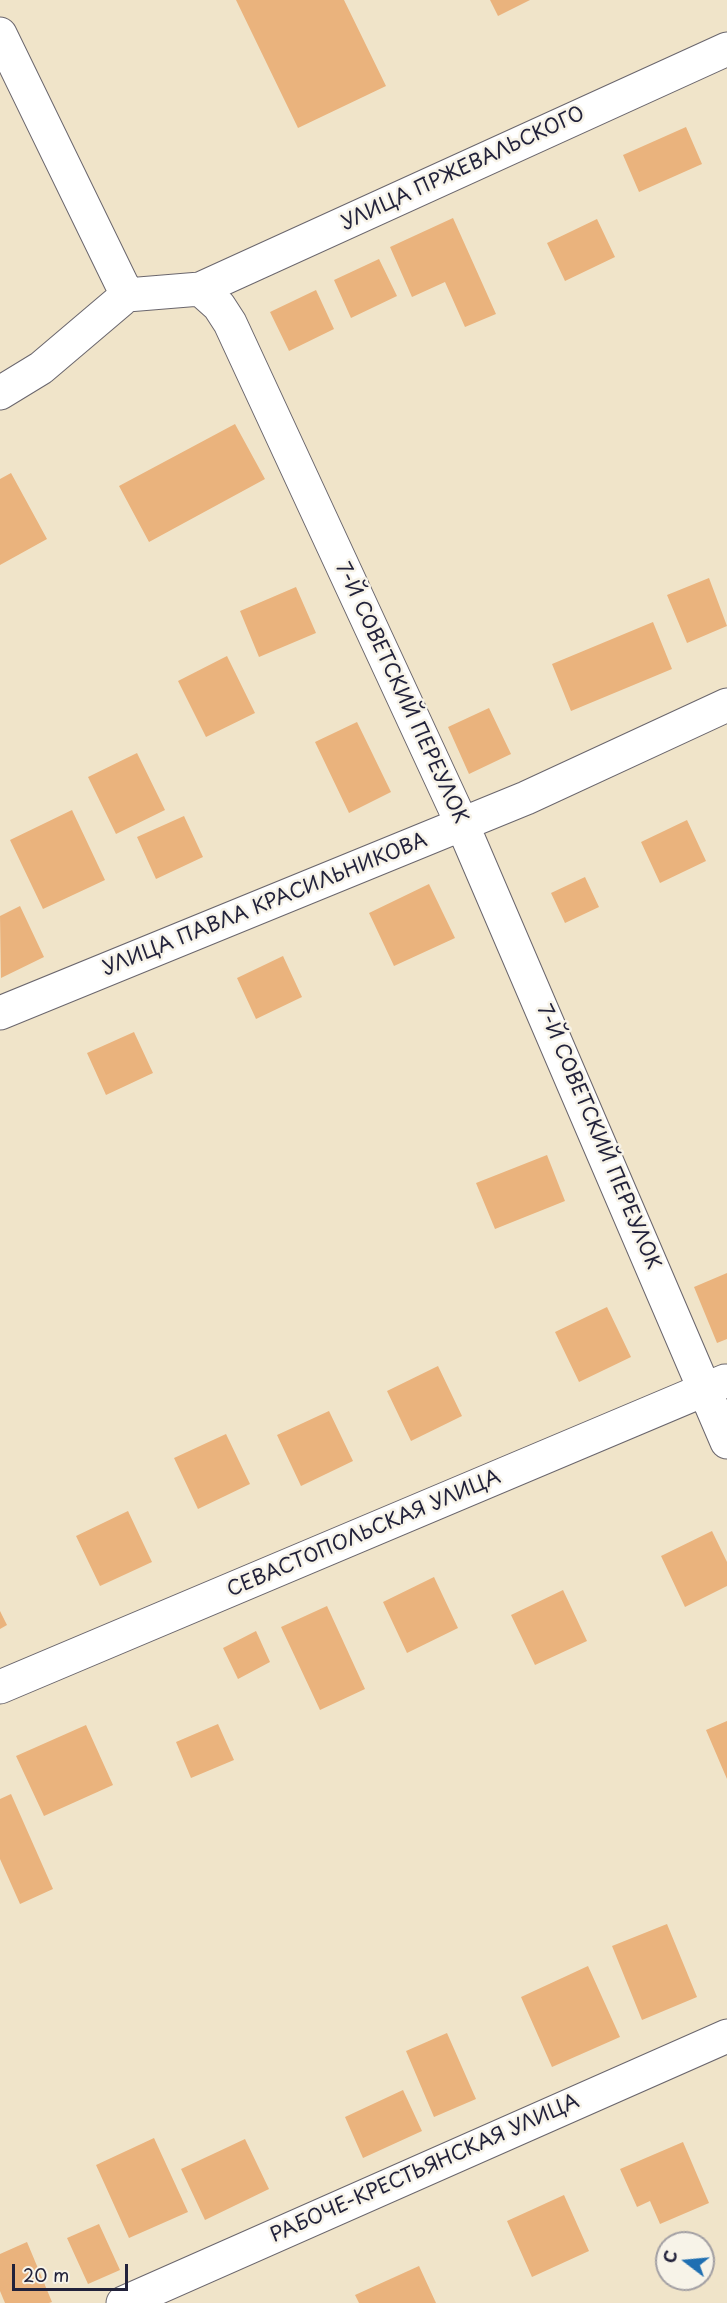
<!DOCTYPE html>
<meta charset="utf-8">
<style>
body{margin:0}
#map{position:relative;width:727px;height:2303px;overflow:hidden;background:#f0e4c9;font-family:"Playpen Sans",sans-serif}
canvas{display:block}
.north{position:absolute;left:655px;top:2231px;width:60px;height:60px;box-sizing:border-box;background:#f7f3e8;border:2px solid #a29fa3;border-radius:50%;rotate:286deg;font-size:16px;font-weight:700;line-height:24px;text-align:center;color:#22223b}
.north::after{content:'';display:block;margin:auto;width:21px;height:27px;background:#1f6fb2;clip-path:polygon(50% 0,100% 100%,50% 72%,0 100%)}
.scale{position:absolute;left:12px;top:2264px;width:116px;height:27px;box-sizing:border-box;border:3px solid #22223b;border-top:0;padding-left:8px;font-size:18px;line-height:21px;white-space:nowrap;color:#22223b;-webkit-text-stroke:4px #f7f3e8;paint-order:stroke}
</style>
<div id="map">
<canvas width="727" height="2303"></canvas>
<div class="north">С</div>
<div class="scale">20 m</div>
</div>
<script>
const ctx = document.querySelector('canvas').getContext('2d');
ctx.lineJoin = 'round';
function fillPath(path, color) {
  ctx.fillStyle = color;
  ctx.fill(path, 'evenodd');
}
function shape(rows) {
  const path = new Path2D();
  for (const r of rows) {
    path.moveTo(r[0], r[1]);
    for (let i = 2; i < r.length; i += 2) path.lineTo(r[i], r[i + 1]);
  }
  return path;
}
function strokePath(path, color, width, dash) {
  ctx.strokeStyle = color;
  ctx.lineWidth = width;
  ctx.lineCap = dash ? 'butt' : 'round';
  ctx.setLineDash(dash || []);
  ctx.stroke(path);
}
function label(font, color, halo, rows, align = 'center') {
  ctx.font = font + ' "Playpen Sans",sans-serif';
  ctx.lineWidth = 5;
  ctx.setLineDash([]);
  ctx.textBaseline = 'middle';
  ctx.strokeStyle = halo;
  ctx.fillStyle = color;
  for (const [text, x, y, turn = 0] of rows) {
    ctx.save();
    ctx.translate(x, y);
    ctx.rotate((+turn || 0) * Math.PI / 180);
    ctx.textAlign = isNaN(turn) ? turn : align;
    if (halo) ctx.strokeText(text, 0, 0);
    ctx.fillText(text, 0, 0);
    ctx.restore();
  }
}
fillPath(shape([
 [236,0,344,0,386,86,298,128],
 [490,0,530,0,498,16],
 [686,127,702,164,639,192,623,155],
 [453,218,496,314,465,327,445,282,412,297,390,247],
 [597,219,615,257,565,281,547,243],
 [379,259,397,296,351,318,334,280],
 [316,290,334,329,289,351,270,312],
 [235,424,265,479,149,542,119,486],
 [11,473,47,539,0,565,0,479],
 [709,578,727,626,687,643,667,595],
 [296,587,316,633,259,657,240,611],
 [653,622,672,669,571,711,552,664],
 [227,656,255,713,206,737,178,681],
 [489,708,511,754,469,774,448,727],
 [357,722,391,792,349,813,315,742],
 [137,753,165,810,116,834,88,777],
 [72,810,105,880,43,909,10,840],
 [184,816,203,857,156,879,137,837],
 [687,820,706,861,660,883,641,842],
 [585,877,599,907,565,923,551,893],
 [429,884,455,938,394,966,369,913],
 [20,906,44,957,1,978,0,916],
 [283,956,302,997,256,1019,237,978],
 [134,1032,153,1073,106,1095,87,1053],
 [547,1155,565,1201,495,1229,476,1183],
 [727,1273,727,1339,717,1343,694,1287],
 [607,1307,631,1357,579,1382,555,1332],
 [438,1366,462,1416,411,1441,387,1391],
 [329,1411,353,1461,301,1486,277,1435],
 [226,1434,250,1484,198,1509,174,1458],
 [128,1511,152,1562,100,1586,76,1536],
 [712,1531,727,1562,727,1586,685,1607,661,1556],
 [434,1577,458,1628,407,1653,383,1602],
 [563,1590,587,1641,535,1665,511,1615],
 [327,1606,365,1689,320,1710,281,1627],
 [0,1611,7,1625,0,1629],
 [256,1631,270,1662,238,1679,223,1648],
 [727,1721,727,1779,706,1730],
 [218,1724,234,1760,191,1778,176,1742],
 [86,1725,113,1785,44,1816,16,1756],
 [11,1794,53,1889,20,1904,0,1859,0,1799],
 [667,1924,697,1997,642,2020,612,1946],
 [588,1966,620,2037,552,2067,521,1997],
 [447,2033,476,2099,434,2117,406,2051],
 [403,2090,422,2131,363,2158,345,2117],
 [154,2138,188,2212,129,2238,96,2165],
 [245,2139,269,2189,205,2220,181,2169],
 [683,2142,709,2203,660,2224,650,2201,637,2207,620,2169],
 [564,2195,589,2251,532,2277,507,2221],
 [99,2224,120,2270,88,2284,67,2238],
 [27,2242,52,2302,49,2303,5,2303,0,2291,0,2254],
 [419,2266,436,2303,359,2303,355,2295]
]), '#eab37d');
const minor = shape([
 [0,34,127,295,200,289,219,306,230,323,462,824,727,1442],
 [200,289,727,49],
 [0,393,41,368,127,295],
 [0,1013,526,798,727,705],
 [0,1687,725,1381],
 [123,2303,727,2036]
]);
strokePath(minor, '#6a666d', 35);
strokePath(minor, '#fff', 33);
label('20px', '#22223b', '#f7f3e8', [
 ["УЛИЦА ПРЖЕВАЛЬСКОГО",463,169,-25],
 ["7-Й СОВЕТСКИЙ ПЕРЕУЛОК",401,693,65],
 ["УЛИЦА ПАВЛА КРАСИЛЬНИКОВА",265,905,-22],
 ["7-Й СОВЕТСКИЙ ПЕРЕУЛОК",598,1137,67],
 ["СЕВАСТОПОЛЬСКАЯ УЛИЦА",364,1534,-23],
 ["РАБОЧЕ-КРЕСТЬЯНСКАЯ УЛИЦА",425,2169,-24]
]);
</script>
